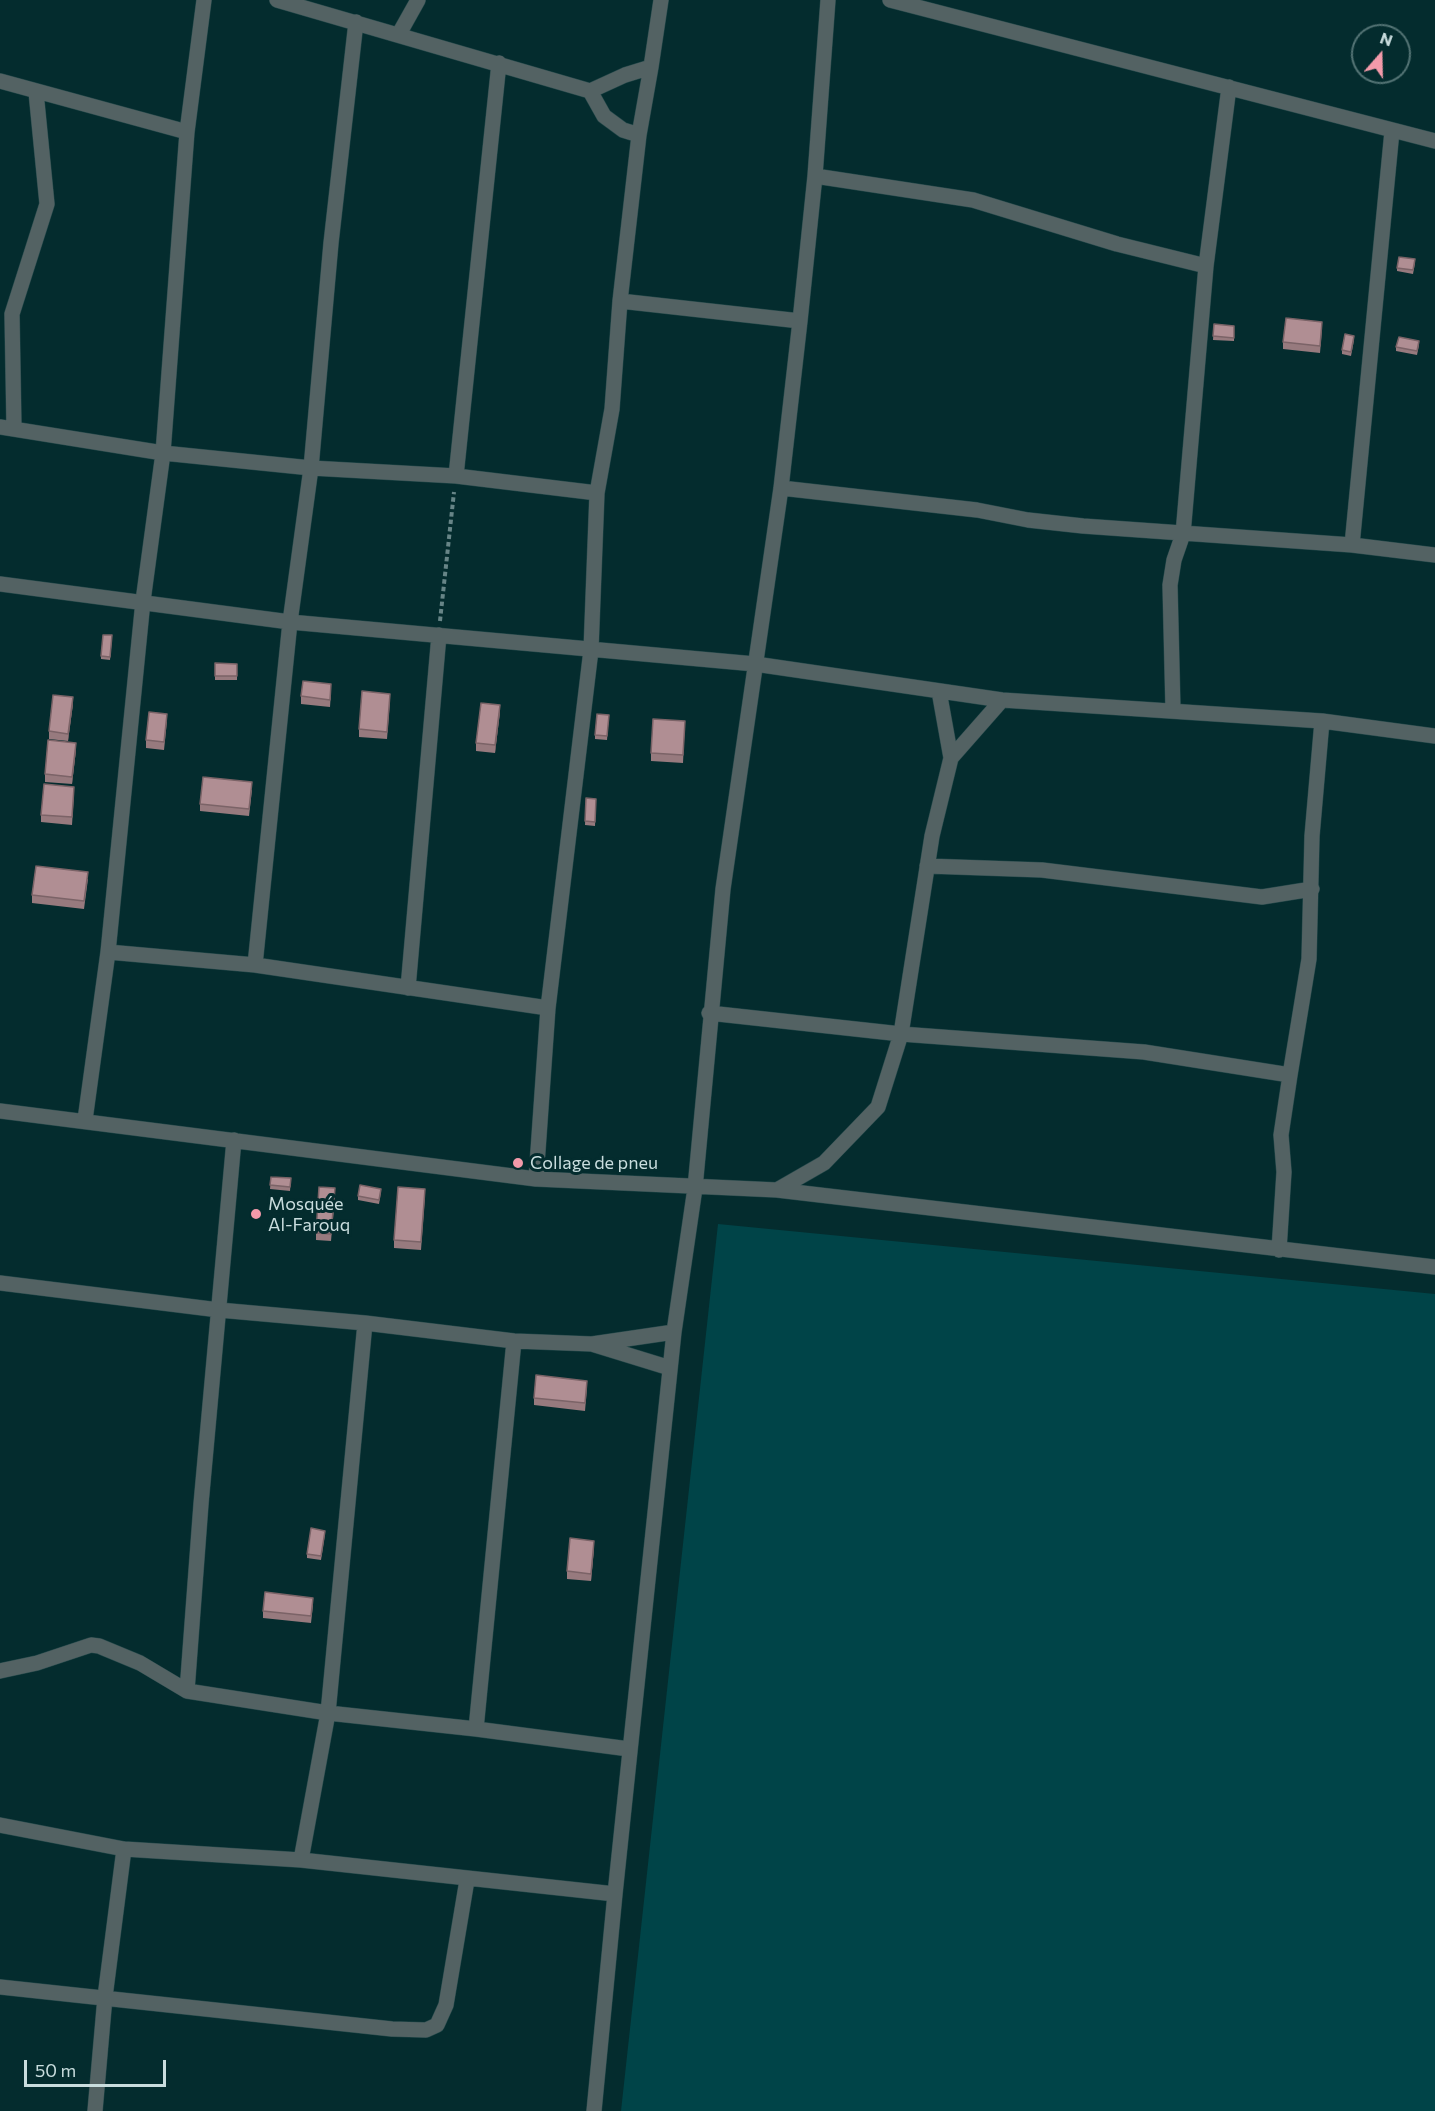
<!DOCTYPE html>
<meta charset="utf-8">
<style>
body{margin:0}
#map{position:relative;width:1435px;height:2111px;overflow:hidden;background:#042c2e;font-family:Commissioner,sans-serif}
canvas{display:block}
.north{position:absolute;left:1351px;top:24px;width:60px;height:60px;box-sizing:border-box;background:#042c2e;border:2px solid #537374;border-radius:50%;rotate:20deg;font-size:16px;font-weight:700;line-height:24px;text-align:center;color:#c9ddde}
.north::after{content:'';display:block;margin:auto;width:21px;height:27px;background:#f39aaa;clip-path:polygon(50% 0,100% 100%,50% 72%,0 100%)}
.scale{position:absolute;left:24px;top:2060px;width:142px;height:27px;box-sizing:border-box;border:3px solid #c9ddde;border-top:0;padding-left:8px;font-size:18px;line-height:21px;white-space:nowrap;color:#c9ddde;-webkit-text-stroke:4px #042c2e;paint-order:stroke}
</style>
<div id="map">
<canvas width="1435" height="2111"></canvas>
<div class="north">N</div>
<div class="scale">50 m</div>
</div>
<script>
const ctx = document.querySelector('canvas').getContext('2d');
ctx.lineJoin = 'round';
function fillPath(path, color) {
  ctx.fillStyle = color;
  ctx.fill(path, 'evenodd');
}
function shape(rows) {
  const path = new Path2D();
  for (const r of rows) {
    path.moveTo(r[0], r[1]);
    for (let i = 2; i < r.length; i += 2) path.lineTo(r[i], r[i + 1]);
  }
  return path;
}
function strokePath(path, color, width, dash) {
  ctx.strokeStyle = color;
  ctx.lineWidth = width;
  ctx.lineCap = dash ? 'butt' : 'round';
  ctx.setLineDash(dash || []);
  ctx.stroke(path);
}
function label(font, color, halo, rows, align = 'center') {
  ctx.font = font + ' Commissioner,sans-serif';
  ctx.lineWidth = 6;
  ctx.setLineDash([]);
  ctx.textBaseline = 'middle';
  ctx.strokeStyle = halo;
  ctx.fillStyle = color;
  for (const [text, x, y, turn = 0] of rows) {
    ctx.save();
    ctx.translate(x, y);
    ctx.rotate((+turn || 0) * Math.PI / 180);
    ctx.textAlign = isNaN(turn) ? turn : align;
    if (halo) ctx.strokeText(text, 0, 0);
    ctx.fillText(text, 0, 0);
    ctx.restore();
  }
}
fillPath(shape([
 [718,1224,1435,1294,1435,2111,621,2111]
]), '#004448');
const street = shape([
 [277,0,590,91,604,116,623,130,639,135,620,301,612,409,597,493,591,650,548,1008,536,1179],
 [890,0,1435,141],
 [399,34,418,0],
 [0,81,187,132],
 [590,91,625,75,651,67,661,0],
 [639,135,651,67],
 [815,176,973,200,1117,244,1206,266],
 [620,301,800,321],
 [0,427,163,453,311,468,456,476,597,493],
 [14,428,12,314,47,204,36,92],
 [456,476,499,63],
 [781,488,977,510,1028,520,1083,526,1352,545,1435,555],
 [1352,545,1392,131],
 [0,584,290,622,755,664,1002,700,1322,721,1435,736],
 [939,691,951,758],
 [1173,710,1170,585,1174,560,1183,534,1206,266,1229,87],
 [927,866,1042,870,1262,897,1312,889],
 [108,952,255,965,548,1008],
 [255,965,290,622,311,468,331,243,356,22],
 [408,988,439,635],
 [709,1013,901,1034,1144,1052,1290,1075,1309,959,1312,836,1322,721],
 [0,1111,536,1179,777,1190,1435,1267],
 [85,1120,108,952,143,601,163,453,187,132,204,0],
 [777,1190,824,1163,878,1107,901,1034,932,836,951,758,1002,700],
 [1279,1250,1284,1172,1281,1135,1290,1075],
 [0,1283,219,1310,365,1323,514,1341,592,1344,670,1368],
 [592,1344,674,1332],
 [0,1671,37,1663,91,1645,99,1646,140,1663,187,1691,328,1713,476,1729,629,1749],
 [187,1691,201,1504,234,1140],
 [476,1729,514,1341],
 [0,1825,124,1849,301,1860,615,1894,594,2111],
 [301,1860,328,1713,365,1323],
 [615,1894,674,1332,695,1188,723,889,781,488,800,321,815,176,828,0],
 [0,1987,392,2029,426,2030,437,2025,446,2005,467,1880],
 [95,2111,105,1997,124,1849]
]);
strokePath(street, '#24484a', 16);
strokePath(shape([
 [440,621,454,492]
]), '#678587', 4, [4.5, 3]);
strokePath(street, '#536263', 15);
fillPath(shape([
 [1415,263,1413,274,1397,271,1397,268],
 [1214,324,1234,326,1234,341,1213,340],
 [1322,329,1320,353,1283,349,1283,342],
 [1354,340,1351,356,1342,354,1342,350],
 [1419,345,1417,355,1396,351,1396,347],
 [112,639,110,660,101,659,101,656],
 [215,663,237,664,237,680,215,680],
 [331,692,330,707,301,704,301,696],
 [390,701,387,739,359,737,359,729],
 [73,704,68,741,49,739,49,731],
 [500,712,495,753,476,751,476,743],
 [609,715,607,740,595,739,595,735],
 [167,721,164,750,146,748,146,740],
 [685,721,683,763,651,761,651,753],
 [76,750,72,784,45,782,45,774],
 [252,790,249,816,200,811,200,804],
 [74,794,72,825,41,822,41,815],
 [586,798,596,799,595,826,585,825],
 [88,879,84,909,32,903,32,895],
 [271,1177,291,1178,290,1191,270,1189],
 [381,1192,379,1204,358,1200,358,1196],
 [335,1196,331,1241,316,1240,316,1233],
 [425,1196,421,1250,394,1248,394,1240],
 [587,1388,585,1411,534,1405,534,1398],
 [325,1534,321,1560,307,1558,307,1554],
 [594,1548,591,1581,567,1579,567,1571],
 [313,1605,311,1623,263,1618,263,1611]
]), '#977a7e');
fillPath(shape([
 [73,697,73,704,68,741,68,734],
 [500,705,500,712,495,753,495,745],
 [76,743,76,750,72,784,72,777],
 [594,1541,594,1548,591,1581,591,1574]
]), '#7b6367');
const building = shape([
 [1399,257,1415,259,1413,270,1397,268,1399,257],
 [1286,318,1322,322,1320,346,1283,342,1286,318],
 [1214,324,1234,326,1234,338,1213,336,1214,324],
 [1345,334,1354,336,1351,352,1342,350,1345,334],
 [1399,337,1419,341,1417,351,1396,347,1399,337],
 [103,635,112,635,110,657,101,656,103,635],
 [215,663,237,664,237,676,215,676,215,663],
 [303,681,331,684,330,700,301,696,303,681],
 [362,691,390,694,387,732,359,729,362,691],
 [53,695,73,697,68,734,49,731,53,695],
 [481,703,500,705,495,745,476,743,481,703],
 [149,712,167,714,164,742,146,740,149,712],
 [597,714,609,715,607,736,595,735,597,714],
 [653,719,685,721,683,755,651,753,653,719],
 [48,740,76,743,72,777,45,774,48,740],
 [203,777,252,782,249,809,200,804,203,777],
 [44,784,74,787,72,817,41,815,44,784],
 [586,798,596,799,595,822,585,821,586,798],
 [36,866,88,872,84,901,32,895,36,866],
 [271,1177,291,1178,290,1187,270,1185,271,1177],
 [360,1185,381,1189,379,1200,358,1196,360,1185],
 [319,1187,335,1188,331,1234,316,1233,319,1187],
 [398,1187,425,1189,421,1242,394,1240,398,1187],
 [536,1375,587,1381,585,1403,534,1398,536,1375],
 [311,1528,325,1531,321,1556,307,1554,311,1528],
 [570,1538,594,1541,591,1574,567,1571,570,1538],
 [265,1592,313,1598,311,1616,263,1611,265,1592]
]);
fillPath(building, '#b08e93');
strokePath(building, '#7b6367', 1.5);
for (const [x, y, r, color] of [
 [518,1163,6,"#f39aaa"],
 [256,1214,6,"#f39aaa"]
]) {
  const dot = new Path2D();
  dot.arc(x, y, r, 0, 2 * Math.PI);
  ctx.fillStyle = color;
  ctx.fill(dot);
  strokePath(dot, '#042c2e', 2);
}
label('18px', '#c9ddde', '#042c2e', [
 ["Collage de pneu",530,1163],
 ["Mosquée",268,1204],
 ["Al-Farouq",268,1225]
], 'left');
</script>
